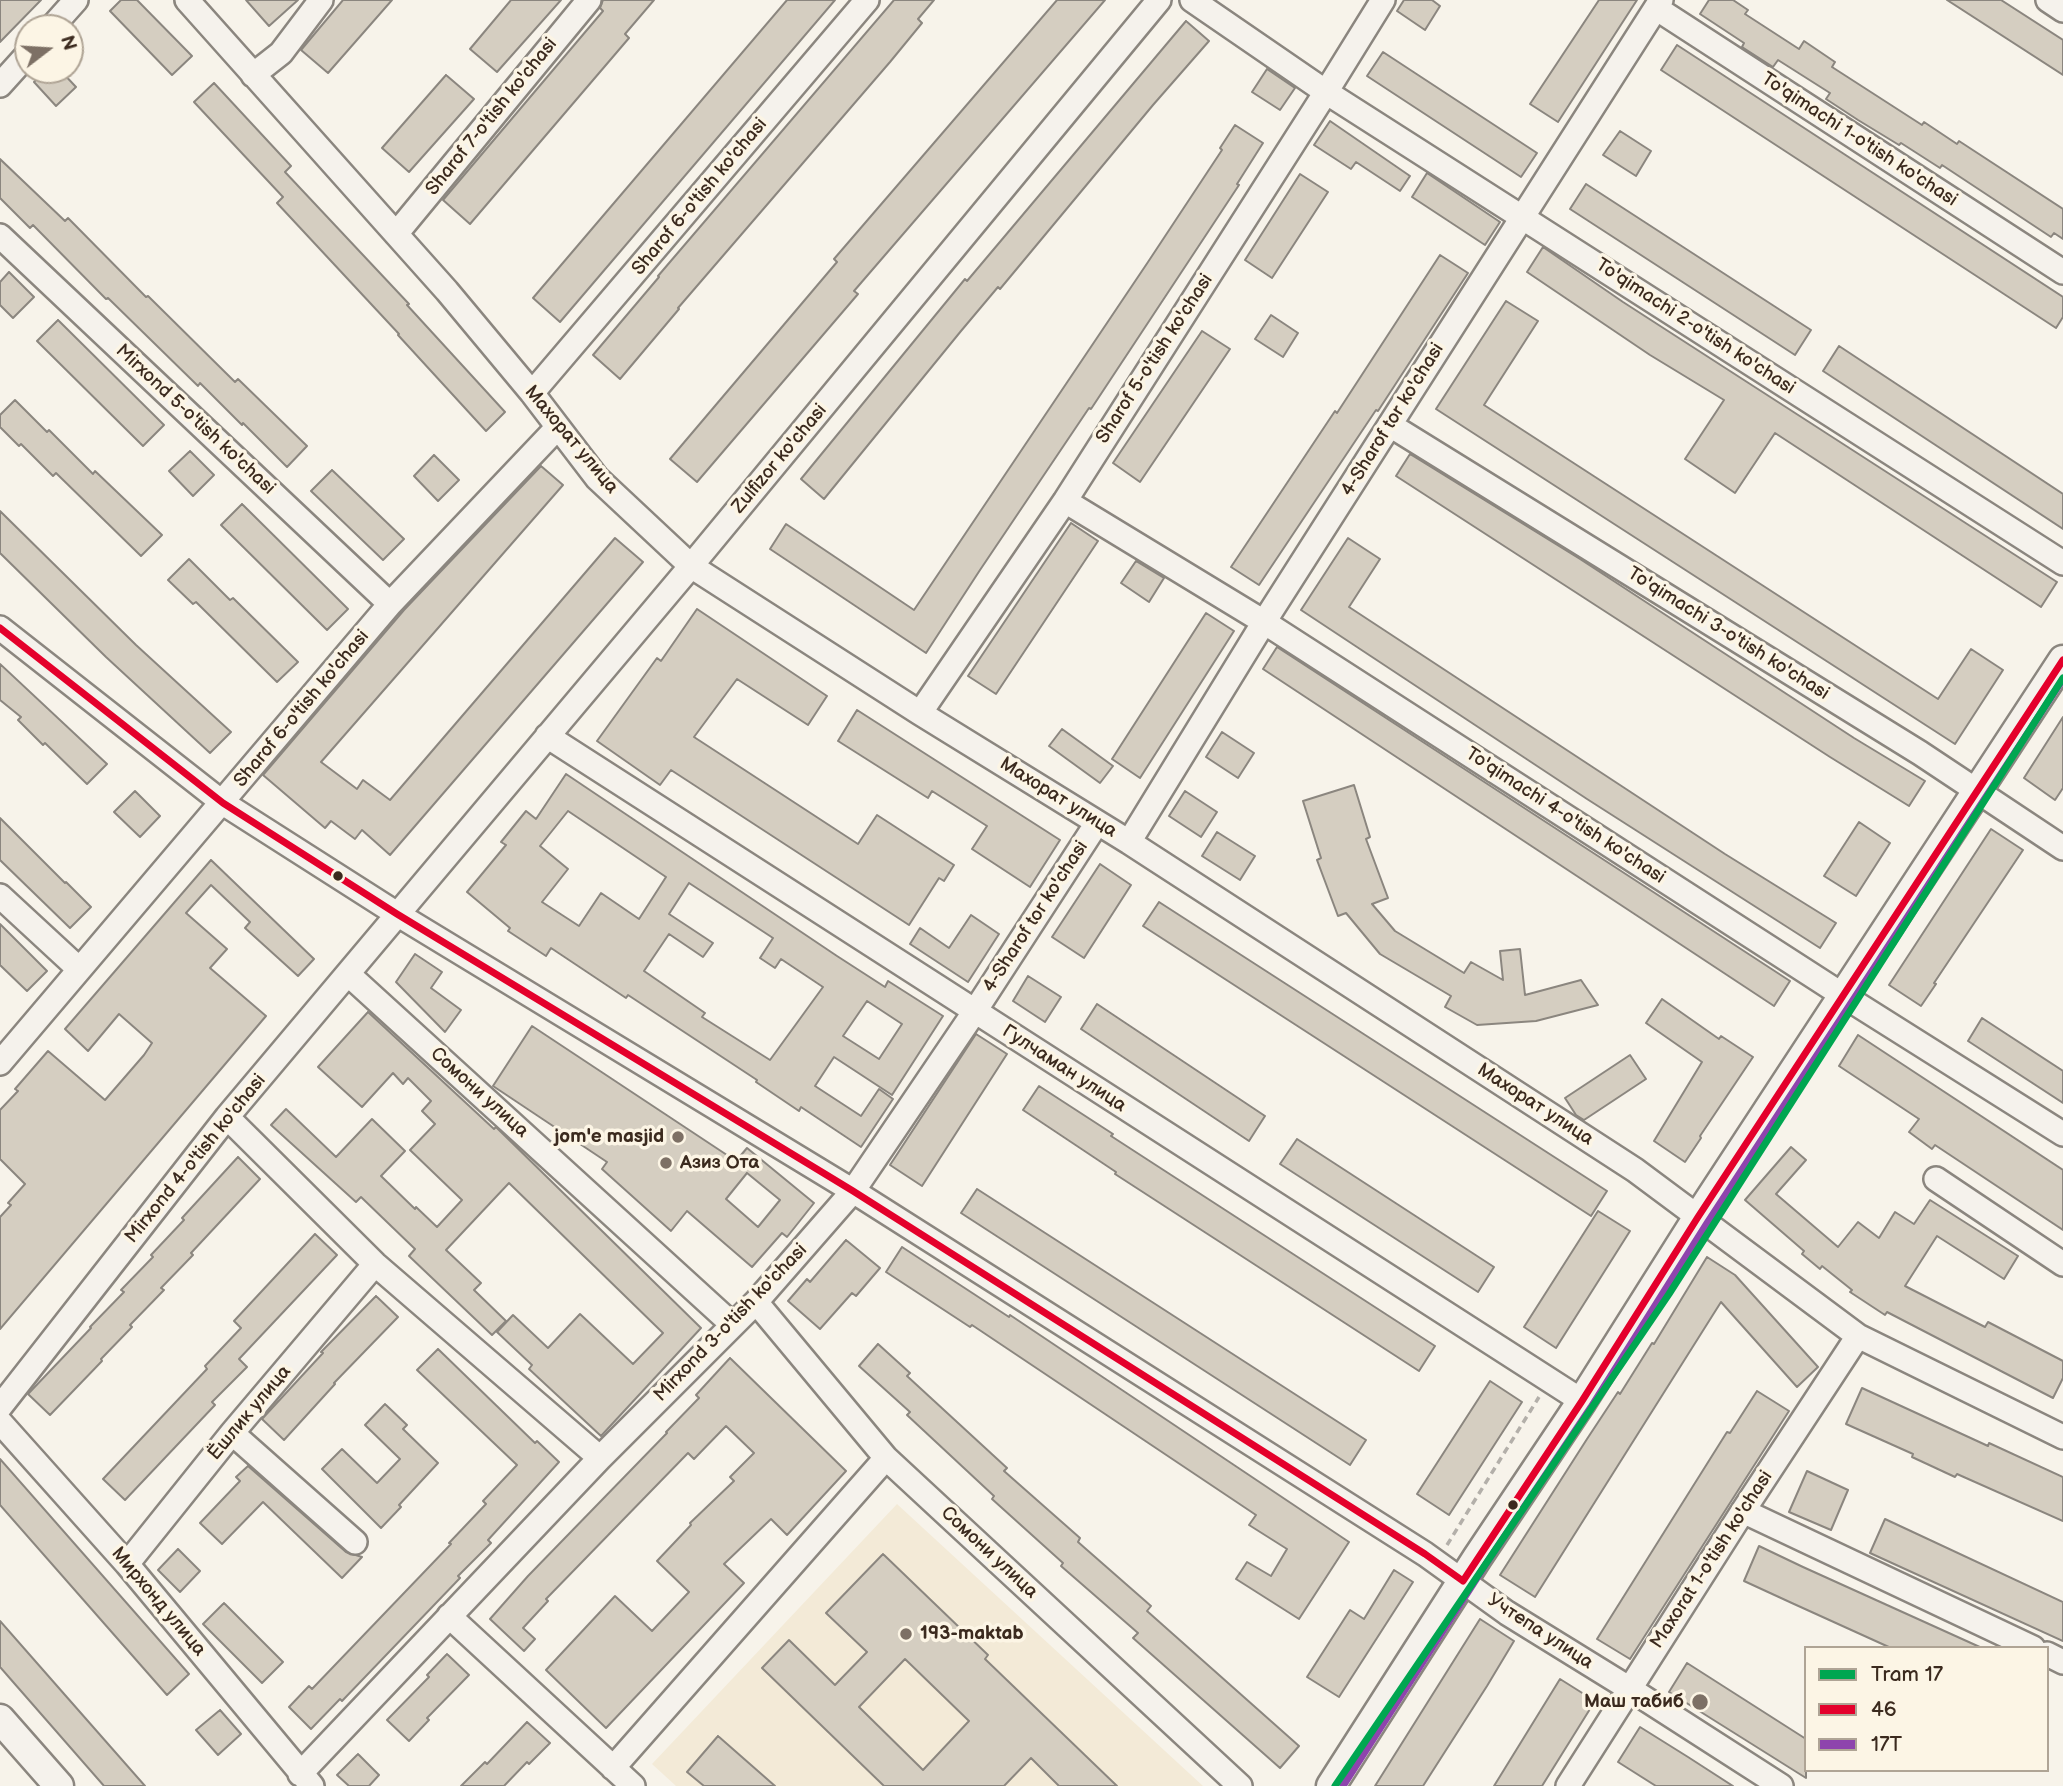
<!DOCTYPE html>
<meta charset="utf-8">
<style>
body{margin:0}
#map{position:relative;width:2063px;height:1786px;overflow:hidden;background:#f7f3ea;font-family:"Balsamiq Sans",sans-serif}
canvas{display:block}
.legend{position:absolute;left:1804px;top:1646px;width:245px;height:126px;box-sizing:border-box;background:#fcf5e5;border:2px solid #afa495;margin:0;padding:9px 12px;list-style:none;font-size:21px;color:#3b2a1e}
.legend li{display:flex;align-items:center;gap:14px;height:35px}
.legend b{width:35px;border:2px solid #afa495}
.north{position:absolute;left:14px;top:14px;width:70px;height:70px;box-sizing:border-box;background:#fcf5e5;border:2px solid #afa495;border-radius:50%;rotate:73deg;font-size:19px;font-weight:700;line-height:28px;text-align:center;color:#3b2a1e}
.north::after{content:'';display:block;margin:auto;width:24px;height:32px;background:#7d7065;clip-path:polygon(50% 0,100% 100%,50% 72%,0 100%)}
</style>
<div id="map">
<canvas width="2063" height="1786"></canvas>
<ul class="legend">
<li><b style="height:9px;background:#00a651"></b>Tram 17</li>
<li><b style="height:9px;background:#e4002b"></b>46</li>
<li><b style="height:9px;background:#8e44ad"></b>17T</li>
</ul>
<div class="north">N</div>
</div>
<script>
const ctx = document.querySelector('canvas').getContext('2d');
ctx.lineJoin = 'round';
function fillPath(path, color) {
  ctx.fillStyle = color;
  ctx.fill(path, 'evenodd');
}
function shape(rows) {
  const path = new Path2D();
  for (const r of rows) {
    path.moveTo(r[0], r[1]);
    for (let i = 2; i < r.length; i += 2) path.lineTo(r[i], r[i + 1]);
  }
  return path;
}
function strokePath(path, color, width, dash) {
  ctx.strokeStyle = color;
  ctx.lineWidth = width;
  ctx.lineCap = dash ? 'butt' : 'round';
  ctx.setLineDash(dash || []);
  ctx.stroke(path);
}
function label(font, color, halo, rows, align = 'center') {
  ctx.font = font + ' "Balsamiq Sans",sans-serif';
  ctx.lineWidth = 7;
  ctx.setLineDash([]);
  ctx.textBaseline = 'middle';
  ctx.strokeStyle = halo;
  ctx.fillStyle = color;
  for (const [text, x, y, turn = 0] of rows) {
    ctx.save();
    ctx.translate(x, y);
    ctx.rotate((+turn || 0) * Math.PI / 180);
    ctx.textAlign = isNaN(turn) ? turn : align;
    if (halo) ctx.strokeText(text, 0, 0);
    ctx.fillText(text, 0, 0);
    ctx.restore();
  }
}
fillPath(shape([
 [897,1504,1203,1786,676,1786,652,1764]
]), '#f3ead7');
const building = shape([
 [0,0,41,0,0,42,0,0],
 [121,0,137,0,192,56,172,75,110,11,121,0],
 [246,0,298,0,269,26,246,0],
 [343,0,392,0,328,73,301,50,343,0],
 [511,0,561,0,497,72,470,49,511,0],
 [603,0,654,0,625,34,629,38,470,224,443,200,603,11,600,8,603,0],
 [787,0,835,0,560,322,533,298,787,0],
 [894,0,934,0,918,19,922,23,890,62,678,308,679,309,620,379,593,355,659,277,658,276,894,0],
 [1057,0,1105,0,854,291,858,294,697,482,670,459,837,262,834,259,1057,0],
 [1404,0,1432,0,1440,6,1425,30,1397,11,1404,0],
 [1599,0,1637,0,1558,122,1530,104,1599,0],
 [1709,0,1733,0,1748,10,1745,14,1799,49,1804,41,1835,62,1832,67,1922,125,1924,122,1957,144,1959,141,2063,209,2063,239,2054,233,2051,237,1942,165,1940,168,1901,143,1899,145,1858,120,1826,99,1830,93,1778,60,1773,67,1742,47,1744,43,1700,14,1709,0],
 [1947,0,2001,0,2063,40,2063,75,1947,0],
 [1186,21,1209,41,1153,105,1000,289,998,287,961,331,824,499,801,479,965,279,967,281,1186,21],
 [1677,45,2063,297,2063,317,2056,328,1661,70,1677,45],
 [1383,52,1537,153,1521,177,1367,76,1383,52],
 [1267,69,1295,88,1280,110,1252,92,1267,69],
 [46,70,60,70,76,87,56,106,34,82,46,70],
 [446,75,474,99,409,172,382,148,446,75],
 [214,83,291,166,285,172,409,304,407,305,505,412,486,431,398,335,399,334,277,203,283,197,194,102,214,83],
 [1330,121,1410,176,1400,191,1356,162,1351,169,1314,145,1330,121],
 [1235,125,1263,143,1237,184,1239,185,1091,409,1089,408,980,570,926,653,770,549,786,524,914,610,1148,262,1222,150,1220,148,1235,125],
 [1620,131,1651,151,1636,176,1603,155,1620,131],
 [0,159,65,221,68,218,146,297,148,296,235,382,238,379,307,446,287,467,243,423,242,425,200,383,198,386,108,298,106,299,33,225,30,228,0,198,0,159],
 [1427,173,1500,222,1485,245,1412,197,1427,173],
 [1300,174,1328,192,1272,278,1245,260,1300,174],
 [1586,184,1811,330,1795,355,1570,209,1586,184],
 [1543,247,1623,302,2057,582,2041,607,1775,433,1735,493,1685,459,1724,400,1650,355,1527,272,1543,247],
 [1440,255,1468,273,1378,411,1376,410,1259,585,1231,567,1335,411,1337,413,1440,255],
 [9,272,34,297,13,318,0,305,0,282,9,272],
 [1506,301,1538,321,1484,405,1938,699,1971,649,2003,670,1955,744,1436,409,1506,301],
 [1271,315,1298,333,1283,357,1255,339,1271,315],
 [58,320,164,425,143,446,37,341,58,320],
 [1202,331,1230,349,1140,482,1113,463,1202,331],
 [1839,346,2063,494,2063,529,1823,371,1839,346],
 [15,400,47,432,49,430,93,474,95,471,162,535,141,556,56,473,53,476,21,444,19,446,0,427,0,415,15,400],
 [190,451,214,475,193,496,169,471,190,451],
 [1410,454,1580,559,1854,738,1925,781,1909,806,1830,757,1396,476,1410,454],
 [434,455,459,480,438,501,414,476,434,455],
 [541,466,563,485,321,762,357,789,363,780,390,800,615,538,643,562,390,855,362,830,355,839,331,821,325,828,263,775,404,610,541,466],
 [332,470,404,539,383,560,311,491,332,470],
 [242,504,348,609,327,630,221,525,242,504],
 [0,511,136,645,231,732,210,753,106,657,0,553,0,511],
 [1071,523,1098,541,996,694,968,676,1071,523],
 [1348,538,1380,559,1349,607,1725,854,1836,923,1820,948,1587,799,1301,610,1348,538],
 [189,559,230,600,233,598,298,662,277,682,196,602,193,604,168,580,189,559],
 [1136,561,1164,578,1149,602,1121,583,1136,561],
 [697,609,827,696,808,725,737,679,694,737,858,844,877,815,954,865,944,881,939,878,909,925,671,770,660,785,597,741,657,658,661,661,697,609],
 [1206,613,1234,631,1140,778,1112,759,1206,613],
 [1277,647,1790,981,1774,1006,1263,669,1277,647],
 [0,664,107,764,87,784,45,743,43,745,18,720,21,717,0,700,0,664],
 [857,710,1060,840,1030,887,972,849,987,826,932,791,928,798,838,741,857,710],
 [2063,717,2063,788,2055,800,2024,778,2063,717],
 [1062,729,1113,766,1100,783,1049,746,1062,729],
 [1222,732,1254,753,1238,778,1206,757,1222,732],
 [566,774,837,956,885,987,888,981,943,1016,892,1095,834,1057,815,1086,861,1116,879,1089,893,1099,861,1147,801,1107,799,1111,756,1082,757,1080,628,995,626,998,551,948,546,956,508,931,510,928,467,892,506,845,501,842,526,811,536,819,566,774],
 [568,811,666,877,639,919,601,893,579,926,542,902,568,869,540,846,568,811],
 [689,883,773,938,760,958,775,968,781,959,823,987,770,1060,702,1017,705,1013,644,971,669,934,703,957,713,943,669,914,689,883],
 [867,1001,902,1024,879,1059,843,1036,867,1001],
 [1354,785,1370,837,1366,839,1388,898,1372,904,1395,931,1464,973,1471,962,1503,980,1500,951,1520,949,1525,995,1581,980,1598,1005,1536,1021,1477,1025,1445,1007,1451,996,1380,954,1346,913,1338,916,1317,860,1321,858,1303,801,1354,785],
 [135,791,160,816,140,837,114,812,135,791],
 [1185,791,1217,812,1201,837,1169,816,1185,791],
 [0,818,65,883,66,882,91,907,70,928,0,860,0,818],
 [1859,822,1890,843,1856,896,1824,876,1859,822],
 [1991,829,2023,850,1934,983,1936,984,1921,1006,1889,985,1991,829],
 [1217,832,1255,856,1240,880,1202,856,1217,832],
 [211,860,314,959,298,976,245,928,250,922,211,885,186,913,227,949,210,968,266,1016,0,1329,0,1217,11,1205,8,1203,25,1184,0,1159,0,1110,18,1091,15,1089,48,1051,105,1100,144,1055,152,1043,119,1014,88,1051,65,1029,211,860],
 [1100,864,1131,885,1084,958,1052,937,1100,864],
 [1159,902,1607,1191,1591,1216,1143,926,1159,902],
 [971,915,999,934,968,982,910,944,920,928,949,948,971,915],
 [0,924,47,971,27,991,0,965,0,924],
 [415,954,442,972,431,988,461,1010,445,1032,396,982,415,954],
 [1028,976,1061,997,1045,1022,1013,1001,1028,976],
 [1662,999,1719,1039,1721,1036,1753,1057,1700,1136,1701,1138,1685,1162,1654,1141,1702,1062,1646,1023,1662,999],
 [1097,1004,1265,1116,1249,1141,1081,1029,1097,1004],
 [368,1012,494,1129,496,1127,500,1131,701,1328,601,1436,529,1369,532,1365,497,1332,513,1315,548,1348,580,1314,633,1364,663,1333,509,1183,446,1250,481,1283,474,1290,506,1321,492,1335,409,1256,415,1249,361,1197,356,1202,271,1125,286,1109,336,1157,372,1119,405,1151,381,1176,415,1209,416,1207,437,1227,462,1200,410,1150,435,1124,422,1111,431,1101,408,1078,403,1084,393,1073,362,1107,318,1067,368,1012],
 [1982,1018,2063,1071,2063,1103,1968,1041,1982,1018],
 [532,1026,736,1161,747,1148,814,1203,787,1237,782,1233,752,1267,687,1211,671,1231,602,1169,607,1162,493,1086,532,1026],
 [747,1173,780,1200,758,1227,726,1199,747,1173],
 [976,1034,1007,1054,922,1186,890,1165,976,1034],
 [1858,1035,2063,1170,2063,1230,1935,1145,1932,1149,1909,1132,1919,1119,1839,1066,1858,1035],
 [1630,1055,1646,1079,1584,1120,1576,1115,1565,1098,1630,1055],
 [1039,1086,1113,1134,1111,1136,1435,1346,1419,1371,1115,1174,1116,1172,1023,1110,1039,1086],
 [1297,1139,1494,1267,1478,1292,1280,1164,1297,1139],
 [1791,1147,1806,1160,1776,1194,1838,1247,1858,1222,1879,1238,1895,1212,1914,1224,1930,1200,2018,1256,2004,1279,1937,1236,1905,1286,1985,1327,1988,1322,2063,1361,2063,1378,2053,1398,1887,1312,1885,1315,1850,1292,1852,1290,1822,1266,1820,1269,1802,1254,1804,1251,1745,1200,1791,1147],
 [238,1157,260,1179,191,1253,193,1255,161,1288,164,1290,130,1325,132,1327,101,1359,102,1361,50,1415,28,1394,91,1328,90,1327,124,1292,121,1290,153,1257,151,1255,184,1220,182,1218,238,1157],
 [977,1189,1366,1440,1350,1465,961,1213,977,1189],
 [1598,1211,1630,1231,1556,1348,1524,1327,1598,1211],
 [315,1234,337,1255,239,1359,247,1367,212,1402,215,1405,125,1500,103,1479,207,1369,205,1366,241,1328,234,1321,315,1234],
 [846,1240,880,1268,856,1296,852,1293,820,1329,788,1301,807,1279,810,1282,846,1240],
 [902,1247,1009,1317,1010,1315,1349,1542,1299,1619,1236,1579,1247,1562,1271,1576,1287,1549,1249,1525,1256,1515,972,1325,970,1327,886,1272,902,1247],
 [1707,1257,1735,1275,1818,1367,1797,1387,1721,1302,1535,1597,1500,1575,1587,1439,1618,1392,1620,1394,1652,1343,1654,1344,1707,1257],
 [376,1296,398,1317,334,1383,335,1384,284,1440,262,1419,323,1353,321,1352,376,1296],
 [878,1344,910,1373,907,1376,1007,1468,1004,1471,1080,1538,1078,1542,1151,1606,1147,1611,1299,1746,1280,1768,1133,1638,1138,1633,1061,1566,1063,1563,992,1499,994,1496,907,1415,910,1412,859,1366,878,1344],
 [438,1349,535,1443,537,1441,559,1462,488,1540,491,1543,458,1576,460,1578,342,1701,340,1699,311,1729,289,1707,309,1686,312,1689,451,1544,449,1543,486,1504,483,1501,517,1465,417,1370,438,1349],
 [730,1358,846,1471,787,1535,771,1519,724,1564,744,1583,606,1728,546,1670,615,1596,652,1631,689,1592,657,1561,691,1525,690,1523,734,1481,730,1477,754,1453,726,1426,694,1459,688,1453,546,1599,548,1601,523,1628,535,1639,524,1651,490,1619,528,1576,667,1433,666,1432,699,1398,696,1395,730,1358],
 [1490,1381,1522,1402,1449,1515,1417,1494,1490,1381],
 [1862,1388,1988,1446,1989,1443,2063,1477,2063,1521,1957,1474,1955,1477,1912,1457,1913,1454,1846,1424,1862,1388],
 [1757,1391,1789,1411,1630,1659,1597,1639,1727,1432,1730,1433,1757,1391],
 [385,1404,407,1425,403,1429,438,1463,399,1505,401,1507,381,1528,322,1469,342,1449,377,1483,400,1459,365,1425,385,1404],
 [0,1459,189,1674,167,1695,0,1505,0,1459],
 [248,1466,346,1552,362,1557,342,1578,263,1502,222,1544,200,1523,240,1481,236,1477,248,1466],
 [1807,1471,1848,1490,1831,1530,1789,1512,1807,1471],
 [1885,1519,2063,1602,2063,1641,1870,1553,1885,1519],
 [1759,1546,1803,1567,1982,1648,1891,1648,1794,1604,1744,1581,1759,1546],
 [178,1549,200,1571,180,1592,158,1570,178,1549],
 [883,1554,988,1655,985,1659,1117,1786,1059,1786,1031,1758,1004,1786,884,1786,762,1668,789,1640,835,1685,867,1652,826,1613,883,1554],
 [905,1659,969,1721,923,1770,859,1707,905,1659],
 [1394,1570,1413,1582,1339,1697,1307,1677,1350,1610,1364,1619,1394,1570],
 [224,1603,283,1662,262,1683,203,1624,224,1603],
 [1480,1619,1514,1641,1487,1686,1423,1786,1375,1786,1480,1619],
 [0,1621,65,1695,145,1786,104,1786,14,1683,0,1667,0,1621],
 [447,1654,469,1675,427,1718,429,1720,409,1741,387,1720,429,1677,427,1675,447,1654],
 [1687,1663,1806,1739,1806,1778,1669,1692,1687,1663],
 [1560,1679,1595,1701,1542,1786,1494,1786,1560,1679],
 [220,1710,241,1734,218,1755,196,1730,220,1710],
 [527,1722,550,1743,529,1764,527,1762,504,1786,461,1786,485,1762,487,1764,527,1722],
 [1640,1727,1688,1757,1733,1786,1656,1786,1618,1762,1640,1727],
 [718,1736,775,1786,704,1786,687,1772,718,1736],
 [358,1754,379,1775,369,1786,349,1786,337,1775,358,1754]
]);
fillPath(building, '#d5cec1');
strokePath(building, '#8b867f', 2);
const minor = shape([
 [187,0,447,291,532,393,597,478,691,566,920,713,1129,842,1635,1170,1858,1336,2063,1437],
 [1192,0,1326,92,2063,563],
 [2048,0,2063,10],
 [1656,8,2063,272],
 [51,28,76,0],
 [253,75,281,53,321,0],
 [0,85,28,54],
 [396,234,589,0],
 [0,236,390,604],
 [532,393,867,0],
 [1390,425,1920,753,2063,848],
 [1065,501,1264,622,1844,996,2063,1134],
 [0,628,223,803,397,914,853,1191,1425,1554,1507,1613,1630,1689,1781,1786],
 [920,713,1065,501,1326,92,1383,0],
 [547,736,1582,1401],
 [1129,842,1264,622,1661,0],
 [0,896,79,969],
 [348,974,733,1325],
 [0,1063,390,604,558,427],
 [227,1117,375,1264,600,1458],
 [1936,1179,2063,1264],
 [756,1302,886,1458,1240,1786],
 [0,1407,227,1117,691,566,1159,0],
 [0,1422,127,1564,312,1786],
 [232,1433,355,1542],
 [1743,1511,2033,1648],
 [127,1564,232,1433,375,1264],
 [449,1616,633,1786],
 [2047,1654,2063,1662],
 [613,1768,886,1458],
 [300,1774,600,1458,756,1302,853,1191,975,1011,1097,823],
 [1568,1786,1743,1511,1858,1336]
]);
const major = shape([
 [0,1719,59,1786],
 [1331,1786,1477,1558,1582,1401,1698,1217,2063,660]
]);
strokePath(minor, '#8b867f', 28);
strokePath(major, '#8b867f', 33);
strokePath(shape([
 [1447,1545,1539,1397]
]), '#b3afa9', 3.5, [7, 5]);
strokePath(minor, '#f5f2ec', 23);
strokePath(major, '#f5f2ec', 28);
strokePath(shape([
 [0,628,223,803,397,914,853,1191,1425,1554,1463,1581],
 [1463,1581,1582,1401,1698,1217,2063,660]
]), '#e4002b', 7);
strokePath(shape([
 [1343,1786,1486,1564,1591,1407,1707,1223,2063,679]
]), '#8e44ad', 7);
strokePath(shape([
 [1335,1786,1669,1294,2063,678]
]), '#00a651', 7);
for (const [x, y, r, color] of [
 [338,876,6,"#3b2a1e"],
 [678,1137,7,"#7d7065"],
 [666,1163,7,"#7d7065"],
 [1513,1505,6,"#3b2a1e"],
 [906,1634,7,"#7d7065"],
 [1700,1702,9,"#7d7065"]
]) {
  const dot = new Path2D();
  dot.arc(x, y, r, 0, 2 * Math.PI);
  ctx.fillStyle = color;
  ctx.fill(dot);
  strokePath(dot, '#fcf5e5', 2.5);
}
label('19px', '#3b2a1e', '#fcf5e5', [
 ["Sharof 7-o'tish ko'chasi",492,117,-51],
 ["To'qimachi 1-o'tish ko'chasi",1859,140,33],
 ["Sharof 6-o'tish ko'chasi",700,197,-50],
 ["To'qimachi 2-o'tish ko'chasi",1695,327,33],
 ["Sharof 5-o'tish ko'chasi",1155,359,-57],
 ["Mirxond 5-o'tish ko'chasi",195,420,43],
 ["4-Sharof tor ko'chasi",1393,420,-58],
 ["Махорат улица",571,440,50],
 ["Zulfizor ko'chasi",780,459,-50],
 ["To'qimachi 3-o'tish ko'chasi",1728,634,32],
 ["Sharof 6-o'tish ko'chasi",302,709,-50],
 ["Махорат улица",1058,798,32],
 ["To'qimachi 4-o'tish ko'chasi",1565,816,33],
 ["4-Sharof tor ko'chasi",1036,917,-57],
 ["Гулчаман улица",1064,1069,33],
 ["Сомони улица",479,1093,42],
 ["Махорат улица",1535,1105,33],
 ["Mirxond 4-o'tish ko'chasi",196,1159,-51],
 ["Mirxond 3-o'tish ko'chasi",731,1323,-46],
 ["Ёшлик улица",250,1413,-50],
 ["Сомони улица",989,1553,43],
 ["Maxorat 1-o'tish ko'chasi",1712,1560,-57],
 ["Мирхонд улица",158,1602,50],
 ["Учтепа улица",1540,1632,33]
]);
label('bold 19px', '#3b2a1e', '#fcf5e5', [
 ["jom'e masjid",664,1137],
 ["Азиз Ота",680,1163,"left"],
 ["193-maktab",920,1634,"left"],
 ["Маш табиб",1684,1702]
], 'right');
</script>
